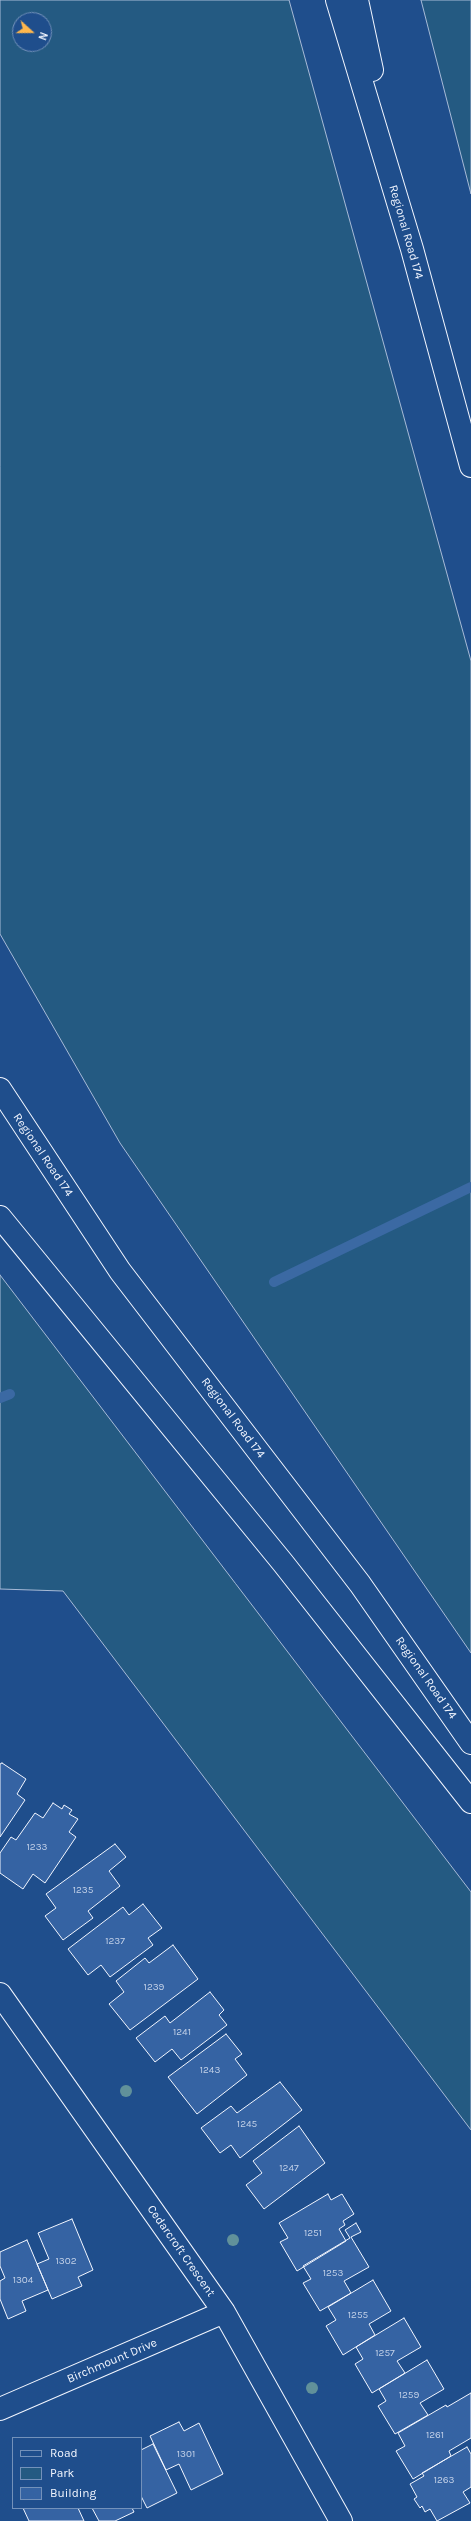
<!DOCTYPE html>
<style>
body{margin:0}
#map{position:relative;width:471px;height:2521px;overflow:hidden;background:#1f4e8c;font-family:Karla,sans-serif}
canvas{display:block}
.legend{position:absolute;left:12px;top:2437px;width:130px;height:72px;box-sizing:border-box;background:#1f4e8c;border:1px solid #7391ba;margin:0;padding:5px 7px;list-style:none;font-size:12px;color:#f2f6ff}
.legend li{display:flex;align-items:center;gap:8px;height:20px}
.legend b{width:20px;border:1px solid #7391ba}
.north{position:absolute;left:12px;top:12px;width:40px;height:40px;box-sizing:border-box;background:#1f4e8c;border:1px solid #7391ba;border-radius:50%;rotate:111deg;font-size:11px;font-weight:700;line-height:16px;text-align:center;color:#f2f6ff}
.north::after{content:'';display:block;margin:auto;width:14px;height:18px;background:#ffb74d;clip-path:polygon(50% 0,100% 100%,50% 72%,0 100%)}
</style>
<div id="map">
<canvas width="471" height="2521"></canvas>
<ul class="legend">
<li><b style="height:5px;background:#1f4e8c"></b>Road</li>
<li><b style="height:11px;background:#245a82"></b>Park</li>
<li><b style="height:11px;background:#3563a3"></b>Building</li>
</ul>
<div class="north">N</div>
</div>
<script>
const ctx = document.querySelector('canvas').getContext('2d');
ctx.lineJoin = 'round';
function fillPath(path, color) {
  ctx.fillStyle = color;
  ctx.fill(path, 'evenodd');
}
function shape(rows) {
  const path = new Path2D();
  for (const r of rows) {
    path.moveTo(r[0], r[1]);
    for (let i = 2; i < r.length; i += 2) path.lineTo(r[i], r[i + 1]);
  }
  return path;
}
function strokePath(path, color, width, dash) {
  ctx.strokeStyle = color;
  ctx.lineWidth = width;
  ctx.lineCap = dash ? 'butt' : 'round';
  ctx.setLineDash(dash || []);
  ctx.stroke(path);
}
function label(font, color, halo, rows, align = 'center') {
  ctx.font = font + ' Karla,sans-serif';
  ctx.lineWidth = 3;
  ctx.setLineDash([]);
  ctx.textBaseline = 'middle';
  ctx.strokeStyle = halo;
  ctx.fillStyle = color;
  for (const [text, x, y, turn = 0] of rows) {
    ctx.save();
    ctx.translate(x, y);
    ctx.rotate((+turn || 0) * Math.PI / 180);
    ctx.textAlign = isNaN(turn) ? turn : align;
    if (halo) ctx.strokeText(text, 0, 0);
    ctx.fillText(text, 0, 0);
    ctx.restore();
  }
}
const green = shape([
 [0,0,289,0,471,661,471,1653,120,1143,0,934,0,0],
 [20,20,44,20,44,44,20,44,20,20],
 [421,0,471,0,471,194,421,0],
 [0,1275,471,1892,471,2130,63,1591,0,1589,0,1275]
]);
fillPath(green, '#245a82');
strokePath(green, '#a8bbd7', 1);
strokePath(shape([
 [274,1282,471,1187],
 [0,1398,10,1394]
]), '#3b69a3', 10);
const building = shape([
 [2,1763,26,1779,17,1794,25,1800,0,1837,0,1764,2,1763],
 [53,1803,62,1809,64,1805,72,1810,69,1814,78,1819,69,1832,76,1837,45,1883,33,1874,23,1889,0,1873,0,1853,11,1837,16,1840,35,1813,43,1818,53,1803],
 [115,1844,126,1857,109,1871,120,1886,88,1911,93,1918,63,1940,45,1916,56,1908,46,1894,115,1844],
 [143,1904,162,1928,148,1938,153,1945,110,1977,101,1965,88,1975,68,1949,123,1907,129,1915,143,1904],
 [173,1945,198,1979,130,2030,109,2004,124,1992,116,1981,145,1958,149,1963,173,1945],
 [210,1992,224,2010,219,2015,227,2025,181,2060,172,2049,155,2062,136,2038,165,2016,170,2023,210,1992],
 [226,2034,242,2054,235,2059,247,2075,197,2114,168,2077,226,2034],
 [280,2082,302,2110,240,2158,231,2145,220,2153,201,2128,231,2106,237,2113,280,2082],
 [299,2126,325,2163,264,2209,246,2185,262,2173,253,2161,299,2126],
 [328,2194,331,2200,342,2194,354,2214,343,2221,345,2225,339,2229,346,2241,297,2271,280,2242,288,2238,279,2223,328,2194],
 [72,2219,93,2270,78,2277,82,2286,52,2299,37,2264,49,2259,38,2233,72,2219],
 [356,2223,361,2232,351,2237,369,2267,344,2281,351,2293,320,2311,303,2283,311,2279,303,2266,350,2238,345,2230,356,2223],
 [27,2240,48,2290,22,2301,26,2311,8,2319,0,2299,0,2281,5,2278,0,2266,0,2252,27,2240],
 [373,2280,391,2311,369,2324,375,2335,343,2355,326,2326,336,2320,328,2307,373,2280],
 [404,2318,421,2347,397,2361,405,2373,372,2393,355,2364,363,2359,356,2347,404,2318],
 [427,2360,444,2389,420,2403,428,2415,395,2434,378,2406,386,2401,379,2389,427,2360],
 [471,2393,471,2438,449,2451,451,2456,413,2479,396,2451,405,2446,398,2433,446,2405,447,2407,471,2393],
 [179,2422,184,2431,199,2423,223,2474,191,2490,179,2464,166,2470,150,2436,179,2422],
 [153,2444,177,2493,147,2508,141,2496,141,2450,153,2444],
 [467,2447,471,2454,471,2487,463,2492,470,2503,437,2521,430,2509,425,2512,422,2506,420,2508,414,2499,417,2497,410,2484,424,2476,422,2473,467,2447],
 [23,2508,78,2508,84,2521,29,2521,23,2508],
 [92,2508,132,2508,134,2512,115,2521,99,2521,92,2508]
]);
fillPath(building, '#3563a3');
strokePath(building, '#f2f6ff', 1);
const street = shape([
 [0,1994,224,2312,341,2521],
 [0,2409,224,2312]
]);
const highway = shape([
 [337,0,412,249,471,466],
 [357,0,372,70],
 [0,1089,120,1271,360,1584,471,1743],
 [0,1217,283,1563,471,1802]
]);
strokePath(street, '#f2f6ff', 24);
strokePath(highway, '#f2f6ff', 24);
strokePath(street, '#1f4e8c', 22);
strokePath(highway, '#1f4e8c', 22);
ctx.fillStyle = '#61919a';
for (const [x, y] of [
 [126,2091],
 [233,2240],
 [312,2388]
]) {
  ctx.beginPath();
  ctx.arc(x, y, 6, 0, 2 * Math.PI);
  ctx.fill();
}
label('10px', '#c3d1e8', null, [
 ["1233",37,1847],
 ["1235",83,1890],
 ["1237",115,1941],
 ["1239",154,1987],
 ["1241",182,2032],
 ["1243",210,2070],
 ["1245",247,2124],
 ["1247",289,2168],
 ["1251",313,2233],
 ["1302",66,2261],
 ["1253",333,2273],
 ["1304",23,2280],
 ["1255",358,2315],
 ["1257",385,2353],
 ["1259",409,2395],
 ["1261",435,2435],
 ["1301",186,2454],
 ["1263",444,2480]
]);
label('12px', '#f2f6ff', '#1f4e8c', [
 ["Regional Road 174",406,232,74],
 ["Regional Road 174",43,1155,56],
 ["Regional Road 174",233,1418,53],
 ["Regional Road 174",426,1678,55],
 ["Cedarcroft Crescent",181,2251,55],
 ["Birchmount Drive",112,2361,-23]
]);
</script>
